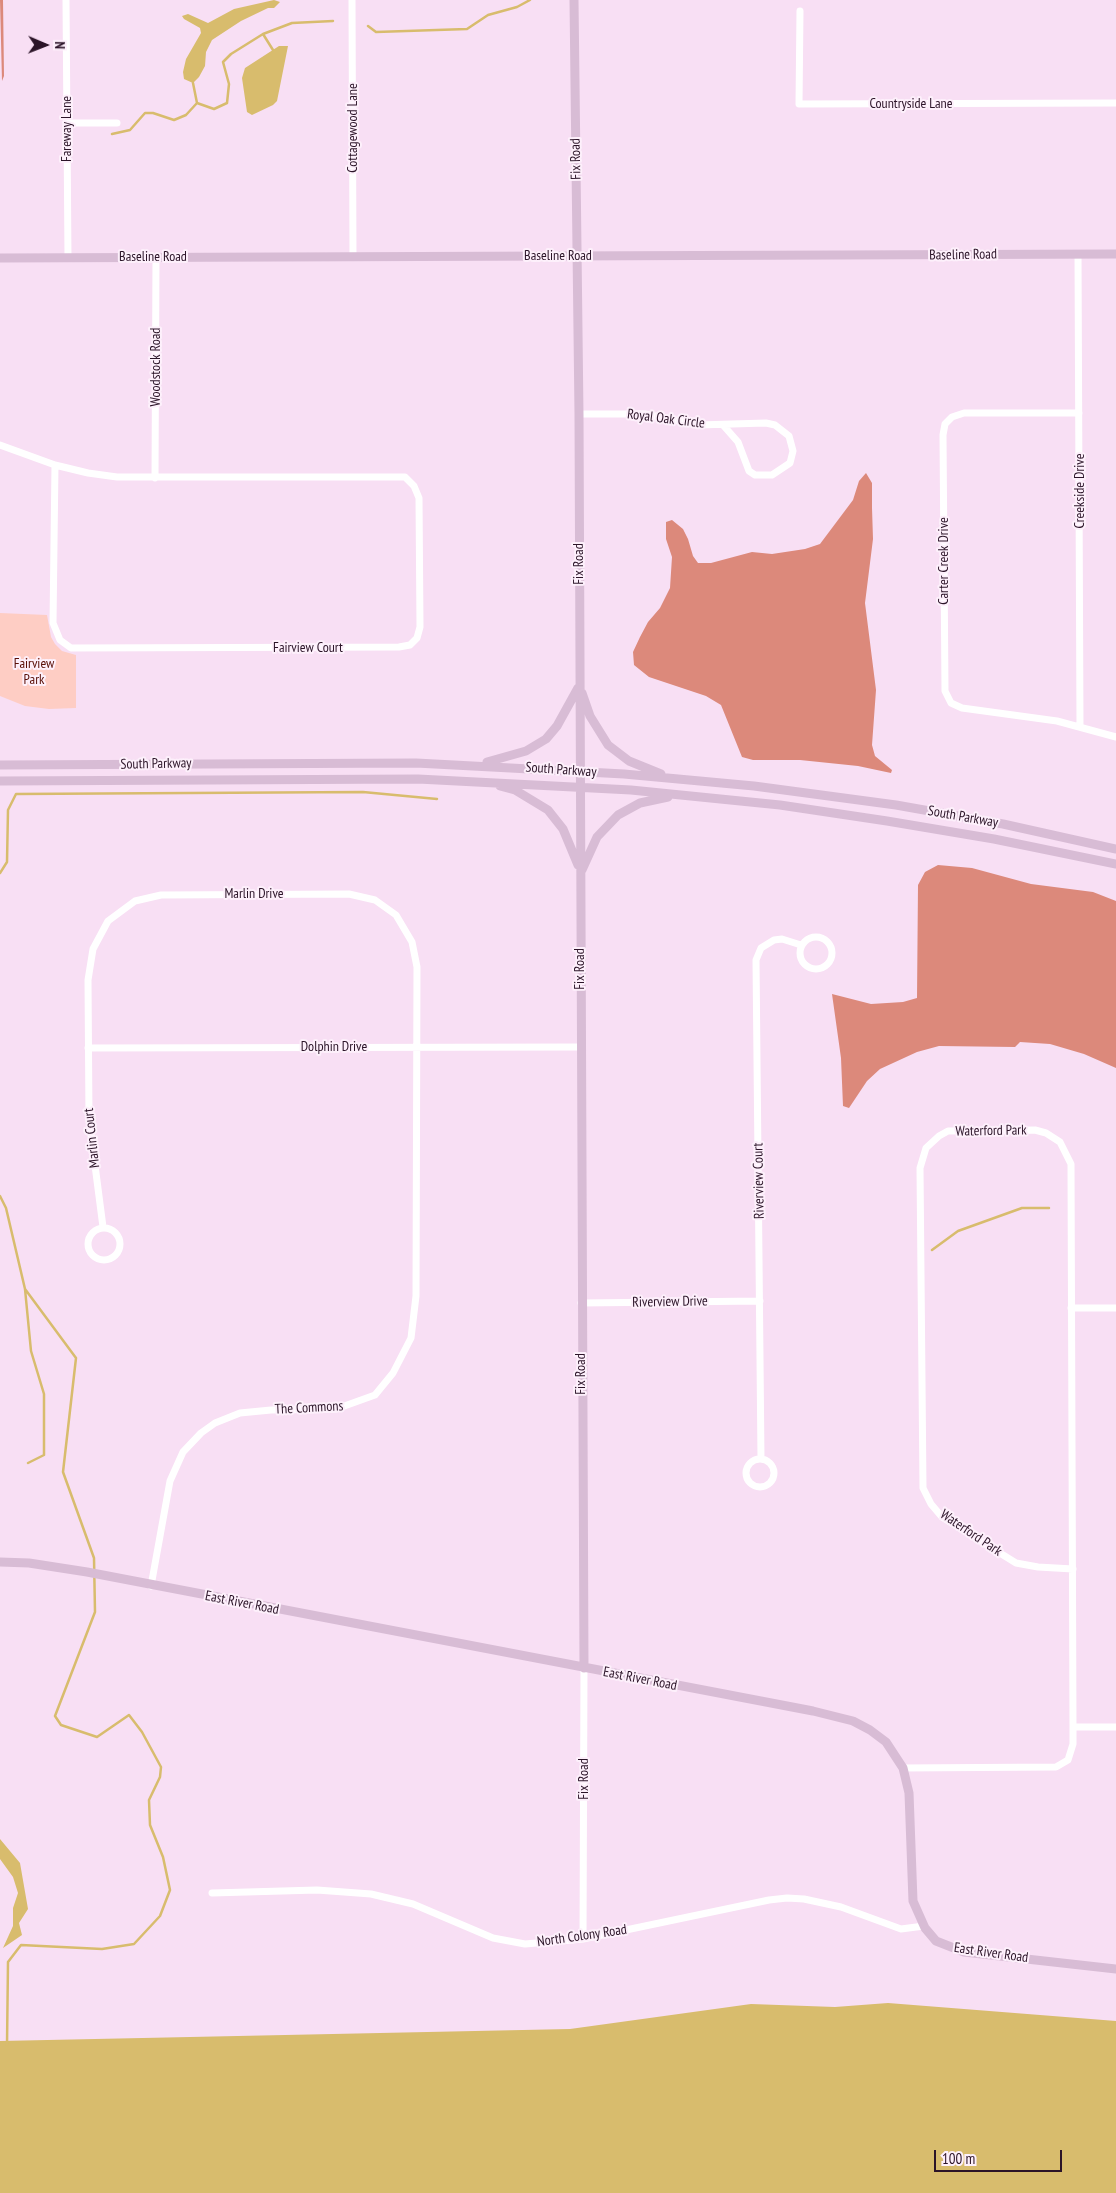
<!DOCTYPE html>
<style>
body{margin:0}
#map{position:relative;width:1116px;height:2193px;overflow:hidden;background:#f8dff4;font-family:"PT Sans Narrow",sans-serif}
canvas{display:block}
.north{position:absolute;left:20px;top:20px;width:50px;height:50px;-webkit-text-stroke:4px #fdf0fb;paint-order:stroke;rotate:91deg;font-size:14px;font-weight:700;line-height:20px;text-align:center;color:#2b1428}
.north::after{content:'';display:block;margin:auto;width:18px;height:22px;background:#2b1428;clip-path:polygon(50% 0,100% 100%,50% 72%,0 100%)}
.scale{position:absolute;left:934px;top:2150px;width:128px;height:22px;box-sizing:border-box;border:2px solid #2b1428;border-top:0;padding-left:6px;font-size:15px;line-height:18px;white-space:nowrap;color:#2b1428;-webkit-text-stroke:4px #fdf0fb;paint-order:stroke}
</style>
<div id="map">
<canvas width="1116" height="2193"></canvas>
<div class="north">N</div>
<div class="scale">100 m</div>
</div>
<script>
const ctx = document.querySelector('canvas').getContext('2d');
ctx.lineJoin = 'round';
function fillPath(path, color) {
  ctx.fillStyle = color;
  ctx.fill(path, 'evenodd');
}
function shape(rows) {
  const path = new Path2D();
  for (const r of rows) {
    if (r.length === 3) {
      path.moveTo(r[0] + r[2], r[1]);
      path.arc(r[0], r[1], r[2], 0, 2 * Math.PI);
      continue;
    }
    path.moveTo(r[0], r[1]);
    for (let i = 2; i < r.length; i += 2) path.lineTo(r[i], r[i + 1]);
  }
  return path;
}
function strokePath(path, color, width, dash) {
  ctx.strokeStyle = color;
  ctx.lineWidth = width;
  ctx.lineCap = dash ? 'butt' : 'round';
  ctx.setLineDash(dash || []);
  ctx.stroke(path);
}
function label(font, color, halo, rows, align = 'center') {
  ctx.font = font + ' "PT Sans Narrow",sans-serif';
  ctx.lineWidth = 4;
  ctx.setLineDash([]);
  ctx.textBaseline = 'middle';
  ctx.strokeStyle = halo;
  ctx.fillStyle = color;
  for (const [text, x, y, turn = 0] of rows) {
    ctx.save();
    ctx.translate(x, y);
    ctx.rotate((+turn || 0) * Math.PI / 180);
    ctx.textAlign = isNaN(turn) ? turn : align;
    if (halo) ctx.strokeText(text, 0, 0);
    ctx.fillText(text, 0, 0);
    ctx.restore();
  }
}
fillPath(shape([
 [0,613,47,615,51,637,55,644,62,651,76,655,76,708,49,709,25,706,0,696]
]), '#fecdc4');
fillPath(shape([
 [0,0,3,0,4,76,2,81],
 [866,473,872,483,872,508,873,539,865,603,876,690,872,745,875,756,892,770,891,773,858,766,800,760,753,760,742,757,721,705,706,696,649,677,634,665,633,652,640,637,648,622,660,608,670,588,672,557,666,539,666,522,672,520,683,529,688,539,693,556,698,563,711,563,752,552,772,554,805,549,820,544,853,500,859,481],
 [938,865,972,868,1031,884,1093,892,1116,901,1116,1068,1084,1054,1050,1044,1020,1042,1015,1047,939,1046,917,1052,880,1069,867,1081,849,1108,843,1106,841,1058,832,994,871,1004,903,1002,917,998,918,885,925,872]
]), '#dc897b');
fillPath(shape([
 [274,0,280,2,274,8,268,8,241,21,212,40,206,52,205,66,199,77,193,83,184,79,183,72,186,59,201,33,200,28,184,19,182,16,188,14,208,23,234,9],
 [279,46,288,46,277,101,273,105,252,115,247,112,242,78,245,68],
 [0,1839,20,1863,28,1909,19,1923,22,1935,3,1948,13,1926,13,1908,18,1893,13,1877,0,1859],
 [888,2003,1116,2021,1116,2193,0,2193,0,2041,570,2029,751,2004,835,2007]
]), '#d8bc6d');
strokePath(shape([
 [368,26,376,32,467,29,488,15,517,7,530,0],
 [263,34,273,50],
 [193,83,197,103],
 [112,134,130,130,145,113,153,113,174,120,186,115,197,103,214,109,227,103,229,84,223,62,231,54,263,34,292,23,333,21],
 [0,873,7,862,8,810,16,794,363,792,437,799],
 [0,1196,6,1208,25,1289,31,1351,44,1394,44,1455,28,1463],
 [932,1250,958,1231,1022,1208,1049,1208],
 [7,2045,8,1962,21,1945,102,1949,134,1944,160,1916,170,1890,163,1857,150,1825,149,1800,160,1777,161,1767,142,1732,129,1715,97,1737,61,1725,55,1716,95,1612,94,1558,63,1472,76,1358,25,1289]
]), '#d8bc6d', 2.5);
strokePath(shape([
 [66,0,68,258],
 [352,0,353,256],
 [800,11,799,104,1116,103],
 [67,123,117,123],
 [1078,254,1080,727],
 [1079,413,964,413,952,417,945,424,943,435,945,691,951,703,962,708,1057,721,1116,737],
 [579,414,645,414,698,425,766,423,775,425,789,436,793,451,790,463,772,475,755,475,749,471,738,442,723,425],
 [0,445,55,465],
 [55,465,88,473,117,477,405,477,414,486,419,498,420,627,417,638,410,645,399,647,71,648,60,640,53,623,55,465],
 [155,478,156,257],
 [816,953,16],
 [88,1048,580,1047],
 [103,1227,89,1119,88,980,93,949,108,921,135,901,161,895,349,894,375,900,396,915,412,942,417,967,416,1296,411,1338,393,1373,375,1395,336,1409,271,1410,240,1413,215,1423,201,1433,183,1452,170,1481,151,1586],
 [104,1244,16],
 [581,1303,760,1301],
 [1071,1308,1116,1308],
 [761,1458,756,960,761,948,774,940,782,939,801,945],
 [760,1473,14],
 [1073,1727,1116,1727],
 [903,1768,1056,1767,1068,1760,1073,1744,1073,1727,1071,1164,1060,1142,1046,1133,1035,1130,948,1131,939,1136,926,1148,920,1168,923,1488,931,1504,942,1517,1016,1563,1038,1567,1073,1569],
 [212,1893,317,1890,371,1894,413,1904,493,1938,525,1944,583,1939,769,1900,787,1898,804,1899,841,1907,901,1929,924,1926],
 [583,1939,584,1668]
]), '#fff', 7);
strokePath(shape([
 [574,0,579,414,584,1668],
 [0,258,1116,254],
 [582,693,590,716,608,745,629,761,661,774],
 [487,762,526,751,546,739,557,726,578,688],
 [0,765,416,763,624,774,754,786,896,805,1003,824,1116,849],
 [0,781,418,779,631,790,780,805,887,821,994,839,1116,864],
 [500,786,515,790,548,810,563,829,578,865],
 [582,870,597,837,618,815,640,803,668,797],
 [0,1562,29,1563,87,1572,813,1711,853,1721,870,1730,886,1742,903,1768,909,1793,913,1901,925,1928,936,1941,964,1952,1116,1969]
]), '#d8bcd5', 9);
label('14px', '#2b1428', '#fdf0fb', [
 ["Countryside Lane",911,104],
 ["Cottagewood Lane",353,128,-90],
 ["Fareway Lane",67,129,-90],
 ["Fix Road",576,159,-91],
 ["Baseline Road",963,255,-1],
 ["Baseline Road",558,256],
 ["Baseline Road",153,257],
 ["Woodstock Road",156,367,-90],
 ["Royal Oak Circle",666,419,7],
 ["Creekside Drive",1080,491,-90],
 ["Carter Creek Drive",944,561,-90],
 ["Fix Road",579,564,-90],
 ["Fairview Court",308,648],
 ["South Parkway",156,764,-1],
 ["South Parkway",561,770,4],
 ["South Parkway",963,817,10],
 ["Marlin Drive",254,894],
 ["Fix Road",580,969,-90],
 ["Dolphin Drive",334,1047],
 ["Waterford Park",991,1131,-1],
 ["Marlin Court",92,1138,-96],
 ["Riverview Court",759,1181,-91],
 ["Riverview Drive",670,1302,-1],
 ["Fix Road",581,1374,-90],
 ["The Commons",309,1408,-3],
 ["Waterford Park",971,1533,34],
 ["East River Road",242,1603,11],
 ["East River Road",640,1679,11],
 ["Fix Road",584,1779,-90],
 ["North Colony Road",582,1936,-8],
 ["East River Road",991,1953,8]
]);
label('14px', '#590f07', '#fdf0fb', [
 ["Fairview",34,664],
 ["Park",34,680]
]);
</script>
